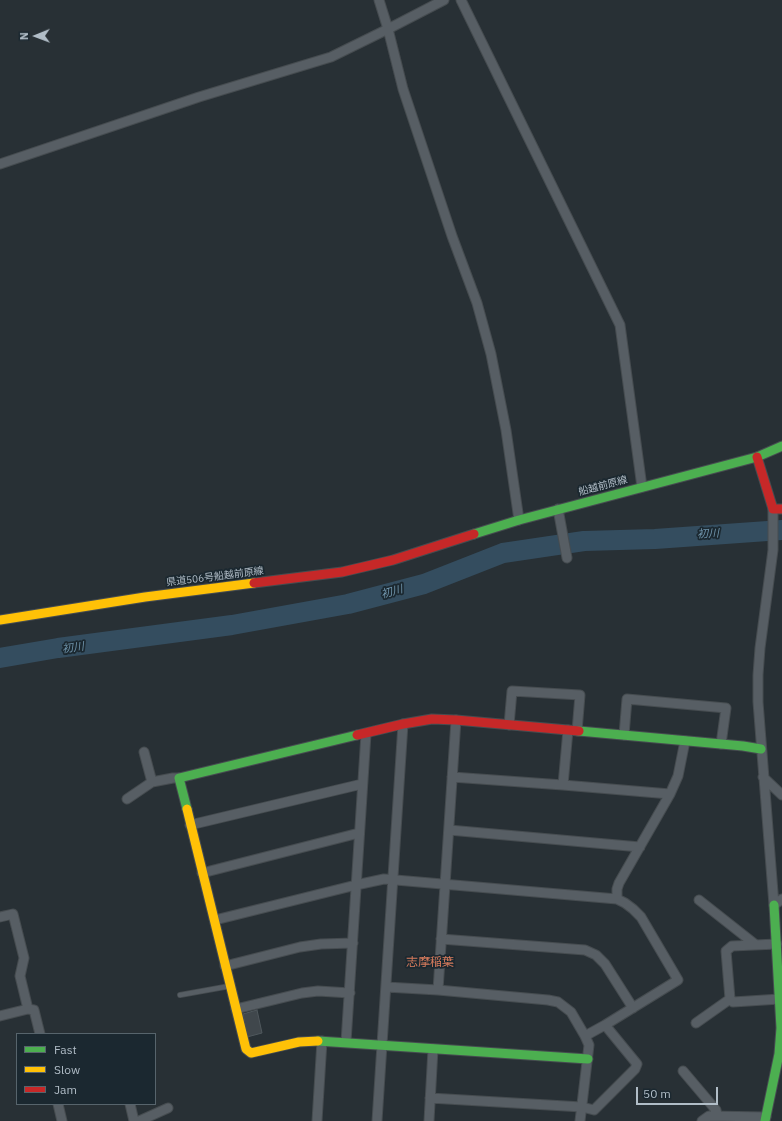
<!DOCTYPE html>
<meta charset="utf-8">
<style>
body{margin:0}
#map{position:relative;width:782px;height:1121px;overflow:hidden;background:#283035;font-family:"IBM Plex Sans",sans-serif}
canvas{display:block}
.legend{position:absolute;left:16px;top:1033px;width:140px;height:72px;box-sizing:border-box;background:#1b2830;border:1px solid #57646c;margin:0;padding:5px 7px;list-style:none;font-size:12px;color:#b1bdc7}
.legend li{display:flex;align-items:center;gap:8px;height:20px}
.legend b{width:20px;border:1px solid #57646c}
.north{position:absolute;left:16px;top:16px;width:40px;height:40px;-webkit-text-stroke:3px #1b2830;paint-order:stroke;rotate:269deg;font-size:11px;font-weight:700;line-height:16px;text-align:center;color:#b1bdc7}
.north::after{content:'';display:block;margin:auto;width:14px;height:18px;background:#b1bdc7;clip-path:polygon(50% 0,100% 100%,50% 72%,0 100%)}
.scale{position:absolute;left:636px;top:1087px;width:82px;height:18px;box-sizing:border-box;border:2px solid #b1bdc7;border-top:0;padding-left:5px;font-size:12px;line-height:14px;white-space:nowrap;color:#b1bdc7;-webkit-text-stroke:3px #1b2830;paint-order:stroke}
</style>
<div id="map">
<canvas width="782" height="1121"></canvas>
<ul class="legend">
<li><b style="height:5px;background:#4caf50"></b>Fast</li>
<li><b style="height:5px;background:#ffc107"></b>Slow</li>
<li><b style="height:5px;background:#c62828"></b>Jam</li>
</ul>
<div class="north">N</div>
<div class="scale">50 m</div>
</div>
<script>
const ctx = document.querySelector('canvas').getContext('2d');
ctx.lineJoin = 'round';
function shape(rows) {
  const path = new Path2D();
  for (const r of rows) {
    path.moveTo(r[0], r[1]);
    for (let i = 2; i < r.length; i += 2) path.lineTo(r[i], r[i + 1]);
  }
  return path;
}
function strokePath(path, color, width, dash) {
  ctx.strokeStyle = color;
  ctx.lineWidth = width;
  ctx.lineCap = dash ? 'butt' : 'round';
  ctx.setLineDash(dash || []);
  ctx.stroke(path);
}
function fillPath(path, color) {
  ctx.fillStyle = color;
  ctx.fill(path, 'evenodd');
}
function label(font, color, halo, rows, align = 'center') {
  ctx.font = font + ' "IBM Plex Sans","Noto Sans JP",sans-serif';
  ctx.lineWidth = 3.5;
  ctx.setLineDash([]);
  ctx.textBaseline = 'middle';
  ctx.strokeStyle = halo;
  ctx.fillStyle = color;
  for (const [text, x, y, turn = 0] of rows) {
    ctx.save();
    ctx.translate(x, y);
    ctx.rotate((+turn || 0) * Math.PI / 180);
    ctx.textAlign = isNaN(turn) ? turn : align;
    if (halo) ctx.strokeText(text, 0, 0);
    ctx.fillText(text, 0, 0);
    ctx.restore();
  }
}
strokePath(shape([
 [0,658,58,648,232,625,348,604,424,584,503,553,584,541,655,539,782,530]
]), '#344d5f', 20);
const building = shape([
 [257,1010,262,1033,247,1037,243,1014,257,1010]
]);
fillPath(building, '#40474c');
strokePath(building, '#50585d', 1);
const lane = shape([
 [180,995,230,986]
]);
const street = shape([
 [379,0,388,29,403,89,452,236,477,303,491,354,506,430,519,520],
 [461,0,620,325,642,487],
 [0,164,199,97,331,57,388,29,444,0],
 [558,509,567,558],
 [773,509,773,550,760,648,758,675,758,702,774,905],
 [509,725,512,691,580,695,577,731],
 [624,735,627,699,726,708,721,744],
 [144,752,152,782,173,778,179,778],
 [452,777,563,785,670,794],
 [763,777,782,795],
 [563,785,568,730],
 [127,799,152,782],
 [190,825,362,784],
 [449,830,640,847],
 [202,873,359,833],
 [617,899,617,889,619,883,670,794,678,776,685,741],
 [699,900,756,945],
 [774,905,782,899],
 [0,917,13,914,24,958,20,976,28,1009],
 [215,920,356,885,384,879,617,899,625,903,633,909,641,917,678,980,605,1025,585,1036,589,1045,580,1121],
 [441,939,585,950,596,955,605,964,633,1008],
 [777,944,732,946,726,951,730,999,733,1002,780,999],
 [225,966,300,947,321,944,353,943],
 [386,987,438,990,548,1000,558,1002,571,1012,585,1036],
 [438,990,456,720],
 [236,1009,302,993,318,991,350,993],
 [0,1016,28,1009,34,1010,40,1034],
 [696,1023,730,999],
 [346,1042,366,734],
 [683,1071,716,1110,717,1115],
 [430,1098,582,1107,594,1110,635,1069,637,1064,605,1025],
 [58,1104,62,1121],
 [130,1104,134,1121],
 [139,1121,168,1108],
 [317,1121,322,1041],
 [377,1121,403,724],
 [429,1121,433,1049],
 [702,1121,709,1116,766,1117]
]);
const fast = shape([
 [474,534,519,520,757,457,782,446],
 [579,731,743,746,761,749],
 [187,809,179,778,357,735],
 [318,1041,588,1059],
 [765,1121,779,1054,781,1028,774,905]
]);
const slow = shape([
 [0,620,145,597,254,583],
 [187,809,246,1049,251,1053,299,1042,318,1041]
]);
const jam = shape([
 [757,457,773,509,782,509],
 [254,583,342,572,393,560,474,534],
 [357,735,403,724,432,719,456,720,579,731]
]);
strokePath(lane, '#464c50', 6);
strokePath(street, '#464c50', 11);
strokePath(fast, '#464c50', 11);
strokePath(slow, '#464c50', 11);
strokePath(jam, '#464c50', 11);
strokePath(lane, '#575e64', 4.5);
strokePath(street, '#575e64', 9);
strokePath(fast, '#4caf50', 9);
strokePath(slow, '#ffc107', 9);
strokePath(jam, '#c62828', 9);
label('10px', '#b1bdc7', '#1b2830', [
 ["船越前原線",603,486,-15],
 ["県道506号船越前原線",215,577,-7]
]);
label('italic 11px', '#7095ac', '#1b2830', [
 ["初川",708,534,-3],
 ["初川",392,592,-15],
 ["初川",73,648,-8]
]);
label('12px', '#d77b5c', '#1b2830', [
 ["志摩稲葉",430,963]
]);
</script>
